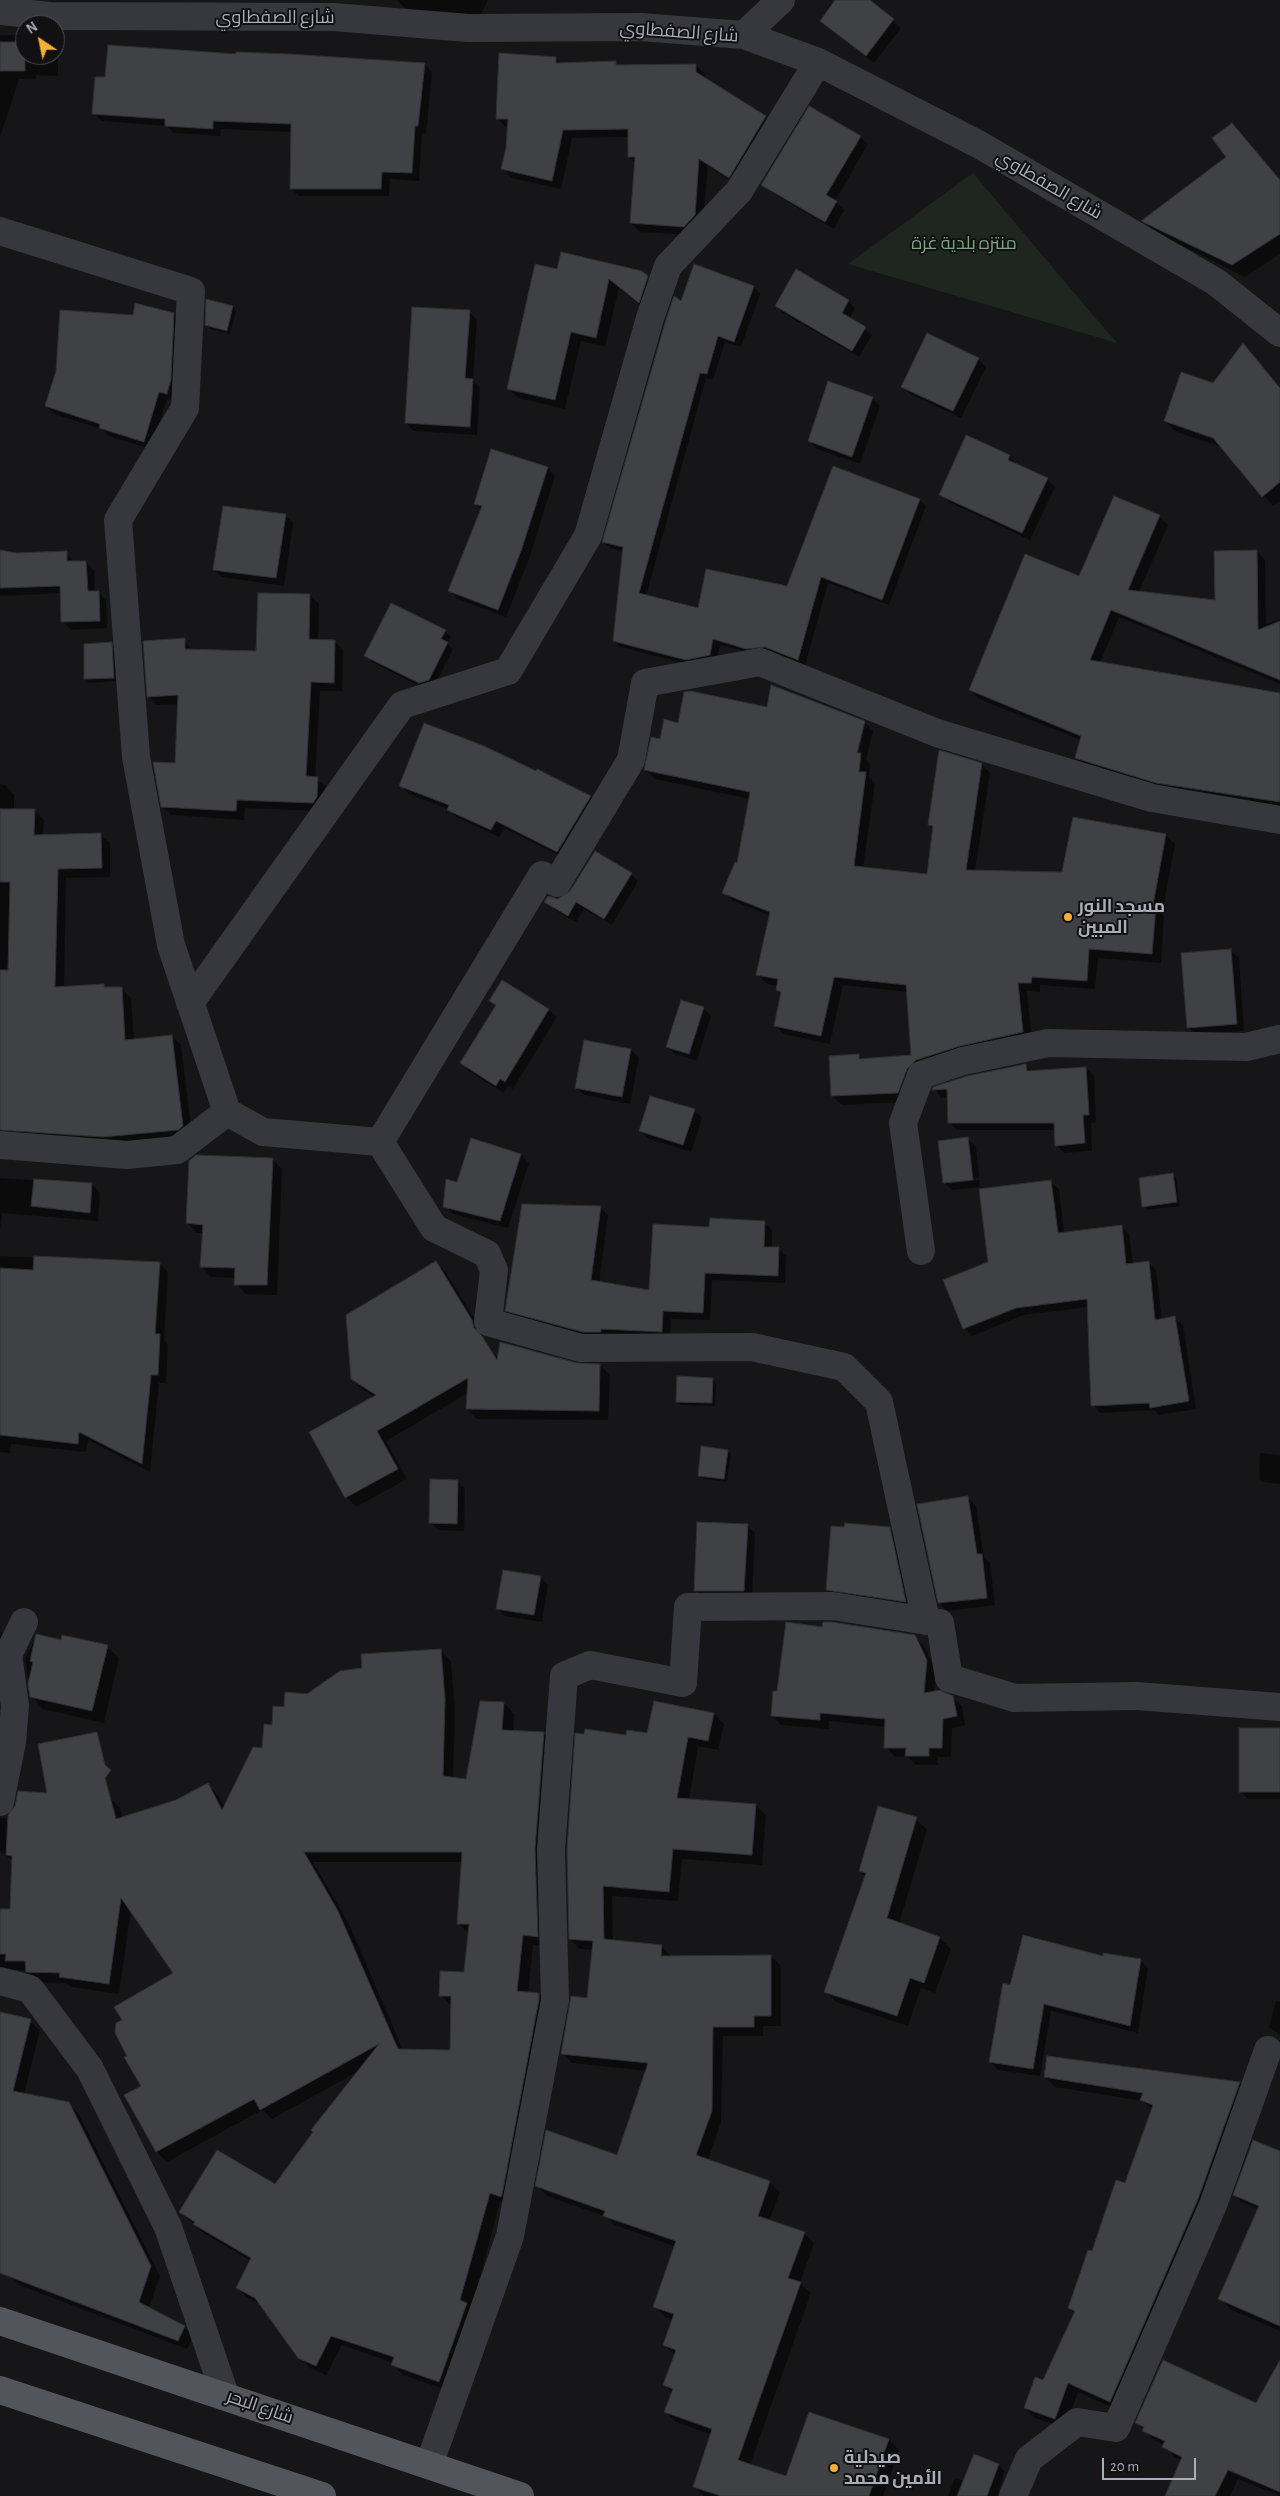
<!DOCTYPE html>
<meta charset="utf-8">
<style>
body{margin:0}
#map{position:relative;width:1280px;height:2496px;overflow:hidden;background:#161618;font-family:"Alegreya Sans",sans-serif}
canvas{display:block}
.north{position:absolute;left:15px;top:15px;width:50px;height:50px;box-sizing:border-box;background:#111113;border:1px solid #4d4f55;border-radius:50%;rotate:326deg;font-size:14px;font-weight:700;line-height:20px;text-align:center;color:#a8adb8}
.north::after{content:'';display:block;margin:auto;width:18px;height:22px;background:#f2b134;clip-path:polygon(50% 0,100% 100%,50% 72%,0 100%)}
.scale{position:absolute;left:1102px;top:2458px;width:94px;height:22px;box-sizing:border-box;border:2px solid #a8adb8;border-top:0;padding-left:6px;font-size:15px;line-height:18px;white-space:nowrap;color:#a8adb8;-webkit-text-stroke:4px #111113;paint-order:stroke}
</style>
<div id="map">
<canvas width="1280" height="2496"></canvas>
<div class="north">N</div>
<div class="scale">20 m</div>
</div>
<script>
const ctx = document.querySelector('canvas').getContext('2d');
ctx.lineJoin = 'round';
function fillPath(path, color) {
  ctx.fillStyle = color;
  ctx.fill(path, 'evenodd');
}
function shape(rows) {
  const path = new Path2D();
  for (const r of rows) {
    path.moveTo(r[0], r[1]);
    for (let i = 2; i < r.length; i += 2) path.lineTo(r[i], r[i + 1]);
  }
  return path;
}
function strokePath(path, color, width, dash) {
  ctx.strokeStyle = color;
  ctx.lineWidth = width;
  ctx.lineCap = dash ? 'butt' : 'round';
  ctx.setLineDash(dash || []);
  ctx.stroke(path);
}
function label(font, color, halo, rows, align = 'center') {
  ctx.font = font + ' "Alegreya Sans",Cairo,sans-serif';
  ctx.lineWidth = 4;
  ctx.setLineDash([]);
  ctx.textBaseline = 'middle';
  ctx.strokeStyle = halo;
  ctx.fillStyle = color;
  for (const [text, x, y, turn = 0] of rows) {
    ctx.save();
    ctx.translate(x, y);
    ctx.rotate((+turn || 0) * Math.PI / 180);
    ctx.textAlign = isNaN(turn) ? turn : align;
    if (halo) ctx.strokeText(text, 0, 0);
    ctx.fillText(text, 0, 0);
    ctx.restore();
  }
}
fillPath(shape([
 [973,173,1081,301,1117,343,848,264]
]), '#1e261f');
fillPath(shape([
 [397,0,488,0,478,20,408,11],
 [837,0,867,0,901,28,874,63,821,21],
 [0,35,20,35,25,39,25,55,55,55,55,48,58,51,58,76,36,75,36,79,19,79,0,137],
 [237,55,424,64,432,72,426,134,422,133,419,181,390,179,389,196,299,196,291,189,292,132,221,129,220,136,174,133,166,126,102,121,94,113,106,78],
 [556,58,562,64,616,63,619,66,696,65,705,74,705,79,766,117,775,126,738,186,708,166,703,224,693,235,640,232,631,223,636,164,629,157,629,137,572,138,561,189,512,178,503,169,509,127,506,127,497,118],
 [1232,124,1280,180,1280,254,1245,277,1155,232,1143,221,1228,157],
 [860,137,868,144,835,201,844,210,834,229,771,192,763,184],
 [695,266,754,287,760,294,741,347,725,342,713,380,706,378,646,596,699,610,788,587,920,500,926,506,889,605,828,583,805,666,720,645,716,662,693,666,621,647,614,641,624,552,610,548,604,542],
 [558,271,647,277,657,287,649,312,619,288,605,347,581,341,565,409,518,398,508,388],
 [797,271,848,301,855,308,849,319,872,335,859,357,783,313,776,306],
 [233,307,236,311,230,334,210,329,206,325],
 [469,312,477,320,473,380,480,388,477,435,414,431,406,423],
 [174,314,182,322,175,401,167,399,151,449,108,436,102,429,54,414,46,406,57,371,133,316],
 [1243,345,1280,387,1280,501,1273,506,1222,447,1176,432,1165,421,1214,385],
 [978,359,986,367,961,418,910,394,902,386],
 [872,398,880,406,860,464,817,449,809,441],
 [967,437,1010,456,1017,466,1047,479,1055,487,1030,540,949,502,941,494],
 [548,468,555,476,529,559,506,617,458,599,450,591,482,510,475,504],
 [285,515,293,523,284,586,222,577,214,570],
 [1159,516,1168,525,1139,592,1217,601,1257,551,1265,560,1266,624,1280,619,1280,684,1119,617,1100,663,1280,694,1280,810,1165,791,1085,767,1076,758,1081,740,979,699,970,690,1080,578],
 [0,551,16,555,66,552,74,562,86,562,94,570,95,592,98,592,106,600,107,628,71,630,63,622,62,593,0,596],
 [310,595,319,604,318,641,335,642,343,650,342,691,320,691,315,778,327,787,322,811,245,808,244,820,171,815,162,806,176,764,179,704,157,705,148,696,184,640,193,651,257,652],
 [445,631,451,637,447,644,453,649,435,685,425,689,372,662,366,656],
 [111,644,115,647,117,681,89,683,86,679],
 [768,709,864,722,873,731,866,760,870,764,869,777,875,783,863,868,928,875,933,829,929,825,981,764,990,773,975,871,1063,873,1166,835,1175,844,1162,914,1164,916,1161,963,1098,958,1095,989,1040,985,1040,992,1027,991,1032,1041,969,1054,907,1102,842,1105,832,1096,858,1055,863,1060,913,1056,908,992,843,985,830,1044,784,1034,775,1025,782,995,777,990,778,986,767,984,758,975,771,916,733,901,724,892,738,865,750,799,655,779,645,770,661,741,679,724],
 [863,725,865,725,857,759,855,759],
 [0,784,5,785,14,794,14,810,34,811,44,820,43,836,100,834,110,843,110,877,66,878,64,988,104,985,107,988,121,988,131,998,134,1040,172,1036,181,1045,192,1135,113,1146,0,1142],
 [401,786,591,797,598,804,566,859,504,828,499,837,456,817,448,809,409,794],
 [595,852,631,874,638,881,612,925,584,909,576,922,553,909,546,901,558,900,571,892],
 [1231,951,1239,958,1244,1031,1196,1035,1188,1027],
 [502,982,549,1010,557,1017,513,1089,508,1086,504,1093,469,1071,462,1063,497,1007,491,1001],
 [703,1008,711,1016,697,1061,675,1054,667,1046],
 [585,1042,631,1050,639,1058,630,1104,584,1095,576,1087],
 [1026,1065,1032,1071,1086,1068,1094,1076,1096,1122,1091,1123,1092,1151,1064,1153,1056,1145,1056,1130,957,1130,949,1122,949,1097,941,1098,934,1088],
 [694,1110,702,1118,691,1152,649,1139,641,1131],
 [968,1139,976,1147,980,1187,952,1190,944,1182],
 [979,1178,979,1180,949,1184,949,1181],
 [472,1140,521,1155,529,1163,508,1228,453,1214,445,1206,458,1184],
 [272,1159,282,1169,277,1295,246,1294,236,1284,236,1278,211,1277,201,1266,203,1233,197,1233,187,1223],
 [1173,1175,1176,1178,1180,1206,1147,1210,1144,1206],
 [0,1178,92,1184,100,1193,98,1221,2,1213,0,1230],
 [1051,1182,1059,1189,1064,1233,1121,1226,1129,1234,1133,1264,1148,1262,1156,1270,1162,1320,1175,1318,1183,1325,1196,1409,1159,1415,1154,1410,1100,1413,1093,1405,1088,1307,1024,1315,972,1336,965,1329,945,1281,989,1263],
 [601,1208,608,1215,599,1283,651,1291,711,1228,765,1223,772,1230,772,1248,779,1249,786,1256,785,1283,712,1280,710,1320,671,1319,670,1339,592,1339,514,1318,506,1310],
 [0,1256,159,1263,168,1272,164,1340,168,1345,166,1383,159,1383,150,1472,88,1440,86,1452,11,1444,10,1453,0,1452],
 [436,1263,446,1272,482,1331,483,1339,498,1359,600,1365,610,1375,608,1420,477,1419,467,1409,468,1393,386,1441,407,1479,356,1507,346,1497,311,1433,375,1397,362,1389,352,1379],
 [713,1379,716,1383,715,1406,681,1405,677,1402],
 [727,1451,731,1454,727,1482,703,1479,699,1475],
 [1260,1453,1280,1455,1280,1484,1262,1482,1259,1479],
 [457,1481,465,1489,464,1531,438,1530,430,1522],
 [968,1498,976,1506,984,1557,990,1563,995,1605,947,1611,939,1603],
 [747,1525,755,1533,752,1598,703,1598,695,1590],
 [889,1528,897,1536,913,1609,835,1598,827,1590],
 [540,1577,548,1585,542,1622,505,1616,497,1608],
 [0,1631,11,1640,0,1697],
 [37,1636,62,1641,107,1646,119,1658,104,1723,43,1709,31,1696,25,1658],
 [914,1636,924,1646,936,1671,934,1692,952,1697,962,1706,965,1725,952,1728,951,1757,938,1757,938,1765,916,1765,908,1757,895,1757,886,1747,886,1727,829,1721,829,1729,781,1725,772,1716,778,1692],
 [441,1651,451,1661,455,1710,453,1779,467,1780,504,1703,514,1714,513,1732,544,1733,554,1744,548,1946,533,1945,528,1993,539,1994,549,2005,512,2206,500,2202,450,2391,403,2375,393,2363,342,2345,326,2375,310,2368,299,2357,262,2305,248,2298,237,2288,251,2261,205,2234,180,2212,275,2186,359,2071,272,2119,262,2110,167,2162,157,2152,142,2086,129,2056,123,2021,174,1973,131,1910,119,1994,71,1987,66,1983,37,1982,27,1971,0,1968,0,1910,11,1911,13,1861,0,1851,0,1818,6,1818,13,1813,110,1798,120,1808,123,1818,177,1801,208,1785,218,1795,225,1808,263,1749,285,1708,363,1669],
 [313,1862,462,1862,458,1923,469,1934,465,1973,441,1995,451,2006,451,2051,403,2050,348,1922],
 [714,1714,724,1724,718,1750,698,1746,689,1800,756,1805,766,1815,762,1865,682,1859,678,1901,612,1896,613,1942,661,1946,672,1957,771,1956,781,1966,781,2026,763,2026,763,2036,723,2036,721,2122,708,2160,769,2182,780,2192,769,2221,804,2233,814,2243,800,2283,811,2293,750,2465,787,2478,809,2413,889,2440,899,2450,883,2496,704,2496,694,2486,712,2435,676,2422,666,2412,673,2393,665,2385,675,2355,664,2345,673,2320,665,2317,655,2307,676,2247,615,2225,607,2217,547,2196,537,2186,618,2156,647,2071,572,2063,562,2053,588,1999,594,1950,580,1949,570,1939,627,1737,648,1735],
 [1280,1729,1280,1799,1248,1799,1240,1791],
 [916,1819,927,1830,899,1924,940,1938,951,1949,935,1993,921,1988,908,2026,836,2002,826,1991,866,1876,860,1871],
 [1104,1957,1140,1960,1148,1968,1138,2033,1051,2011,1040,2076,998,2070,990,2062,1011,1987],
 [1276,2001,1280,2002,1280,2035,1269,2027],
 [0,2013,30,2021,40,2030,24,2094,68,2103,78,2113,160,2276,149,2308,184,2327,193,2336,187,2349,19,2285,10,2275,0,2257],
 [1045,2077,1240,2083,1249,2092,1120,2411,1078,2392,1065,2428,1035,2418,1025,2408,1044,2381,1075,2313,1069,2308,1092,2253,1125,2185,1152,2110,1143,2101,1055,2087],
 [1280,2152,1280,2243,1259,2209,1242,2202,1234,2195],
 [1280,2280,1280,2331,1230,2309,1220,2298],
 [1280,2362,1280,2496,1238,2479,1230,2496,1166,2496,1182,2461,1174,2457,1165,2445,1154,2440,1137,2423,1257,2404],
 [974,2455,999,2465,1005,2472,997,2496,948,2496,955,2478,964,2481]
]), '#0007');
const building = shape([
 [835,0,870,0,894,19,866,56,820,21,835,0],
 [0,42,25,42,25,71,0,71,0,42],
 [108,45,236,54,236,52,289,54,425,63,418,126,415,126,412,173,382,172,381,189,290,189,291,124,213,121,213,129,165,126,165,119,92,114,95,77,105,77,108,45],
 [499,53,556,57,556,63,616,61,616,65,696,64,696,72,766,116,729,178,699,159,695,215,684,227,630,223,635,157,628,157,628,129,563,130,552,181,501,169,506,148,508,119,496,119,499,53],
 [809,106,861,136,826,195,837,201,825,222,761,185,809,106],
 [1232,123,1280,180,1280,234,1232,265,1141,221,1226,157,1212,138,1232,123],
 [561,252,642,271,648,276,639,303,609,279,596,338,571,332,555,400,507,389,535,264,557,269,561,252],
 [694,264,754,286,734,342,718,336,707,374,700,373,639,593,698,608,706,569,787,586,833,466,920,499,882,600,821,577,798,660,765,647,746,649,713,639,710,655,686,660,613,641,623,547,602,542,665,323,674,296,681,301,694,264],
 [796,269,849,300,842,313,866,327,852,351,775,306,796,269],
 [206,299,233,306,227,331,205,325,206,299],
 [135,303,174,313,171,379,167,394,159,392,144,442,99,428,100,424,45,406,56,371,60,310,133,315,135,303],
 [412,307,470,310,465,378,473,379,470,427,405,423,412,307],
 [927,333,979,358,953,411,901,387,927,333],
 [1243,343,1280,388,1280,482,1262,497,1213,438,1164,421,1181,372,1213,383,1243,343],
 [828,381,873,397,852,457,808,441,828,381],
 [966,435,1010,455,1008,460,1048,478,1022,533,939,495,966,435],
 [491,449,548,467,521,551,498,610,448,591,482,506,474,504,491,449],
 [1114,496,1160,515,1128,590,1215,600,1214,551,1257,550,1258,630,1280,621,1280,680,1111,610,1090,660,1280,693,1280,802,1156,783,1075,758,1081,736,969,690,1025,554,1079,576,1114,496],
 [223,506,286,514,276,578,213,570,223,506],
 [0,550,16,553,67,551,67,561,86,561,88,591,99,591,100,621,61,622,60,586,0,588,0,550],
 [258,593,310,594,309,639,335,640,334,683,311,682,306,776,318,777,317,797,313,803,237,800,236,811,161,807,153,762,175,763,178,695,147,697,143,641,185,638,185,649,256,651,258,593],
 [391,603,446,630,441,639,448,642,429,680,419,683,364,656,391,603],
 [112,642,114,678,84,679,84,644,112,642],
 [771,685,865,721,857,753,861,753,859,772,866,772,854,866,927,874,933,826,928,825,939,750,982,763,966,870,1062,872,1073,817,1166,834,1153,905,1156,906,1152,954,1089,949,1087,981,1032,977,1031,983,1018,983,1023,1032,960,1046,916,1060,907,1069,898,1093,831,1096,829,1056,859,1054,859,1059,911,1055,906,985,834,977,821,1036,774,1026,781,992,776,990,778,979,756,975,770,912,722,893,735,862,737,863,750,792,644,770,651,737,660,739,664,719,678,723,684,692,690,691,767,707,771,685],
 [424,723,484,746,536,771,537,769,591,796,557,852,496,821,491,830,447,810,449,805,399,786,424,723],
 [0,809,35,809,34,835,101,833,102,868,58,869,55,987,104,984,104,987,122,987,125,1040,172,1035,183,1126,178,1130,103,1137,0,1130,0,970,8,970,10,882,0,882,0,809],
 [595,851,632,873,604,919,576,902,568,916,544,902,548,896,558,899,570,891,595,851],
 [1231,949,1237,1024,1187,1028,1181,953,1231,949],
 [502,980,549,1009,505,1082,500,1079,496,1086,460,1063,496,1005,489,1001,502,980],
 [681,1000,704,1007,689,1054,666,1047,681,1000],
 [584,1040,631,1049,622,1097,575,1088,584,1040],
 [1026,1064,1027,1071,1086,1067,1089,1115,1083,1115,1085,1143,1055,1146,1054,1123,948,1123,947,1089,932,1090,933,1087,967,1076,1026,1064],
 [650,1096,695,1109,683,1145,639,1131,650,1096],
 [968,1137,973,1180,943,1183,938,1141,968,1137],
 [471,1138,521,1154,500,1221,443,1207,446,1179,457,1182,471,1138],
 [196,1155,273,1158,267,1285,234,1285,235,1268,200,1267,203,1225,186,1223,189,1161,196,1155],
 [1173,1173,1177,1202,1142,1207,1139,1178,1173,1173],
 [34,1179,92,1183,90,1213,31,1206,34,1179],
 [1051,1180,1058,1233,1122,1225,1126,1264,1149,1261,1155,1320,1175,1316,1189,1401,1150,1408,1149,1403,1091,1406,1087,1299,1016,1308,963,1329,943,1280,988,1262,979,1189,1051,1180],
 [522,1204,601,1206,591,1280,649,1290,653,1224,709,1227,710,1218,765,1221,764,1247,779,1247,778,1276,705,1273,703,1313,663,1311,662,1332,601,1329,601,1332,583,1332,505,1311,522,1204],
 [34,1256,160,1262,155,1334,160,1334,158,1375,151,1375,142,1464,79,1432,78,1444,0,1435,0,1268,33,1270,34,1256],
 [436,1261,472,1320,474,1328,482,1336,497,1360,500,1342,577,1363,600,1364,599,1411,466,1409,468,1378,377,1431,398,1469,345,1498,309,1432,376,1395,351,1379,346,1315,436,1261],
 [677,1376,713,1378,712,1403,676,1402,677,1376],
 [701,1446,728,1450,724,1479,698,1476,701,1446],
 [430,1479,458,1480,457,1524,429,1523,430,1479],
 [968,1496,977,1554,982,1554,987,1598,938,1603,917,1504,968,1496],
 [697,1522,748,1524,744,1591,694,1591,697,1522],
 [845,1523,890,1527,906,1602,826,1590,831,1526,844,1527,845,1523],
 [503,1570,541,1576,534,1615,496,1609,503,1570],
 [786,1622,822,1627,823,1622,832,1622,915,1635,927,1660,924,1693,940,1690,953,1696,957,1716,943,1719,942,1748,929,1748,929,1756,905,1756,906,1748,884,1748,885,1719,820,1713,820,1720,771,1716,773,1691,777,1691,786,1622],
 [36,1634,61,1640,62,1635,108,1645,92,1711,30,1697,28,1684,33,1662,30,1661,36,1634],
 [441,1649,445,1699,443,1776,466,1779,480,1701,504,1702,502,1730,544,1732,535,1849,538,1937,523,1935,517,1991,539,1993,539,1999,502,2195,501,2197,490,2193,460,2300,467,2303,439,2382,391,2365,394,2357,331,2336,316,2366,298,2358,255,2298,236,2288,251,2258,193,2224,195,2222,179,2212,217,2150,275,2184,313,2132,311,2130,379,2044,260,2110,254,2099,156,2152,124,2095,141,2086,124,2057,127,2056,115,2033,116,2023,122,2020,114,2007,173,1973,121,1898,109,1984,59,1977,60,1973,26,1972,25,1961,5,1961,6,1954,0,1954,0,1909,10,1909,12,1856,6,1855,8,1815,15,1806,18,1791,47,1793,38,1744,97,1732,105,1765,111,1770,105,1778,116,1819,176,1800,208,1783,222,1810,253,1747,262,1748,264,1724,272,1725,273,1706,284,1707,285,1692,307,1694,340,1671,362,1668,361,1654,441,1649],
 [304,1852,462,1852,457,1924,469,1924,464,1972,440,1971,439,1996,451,1996,450,2050,398,2049,338,1911,304,1852],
 [654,1701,714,1713,708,1741,688,1737,677,1798,756,1804,752,1855,673,1849,669,1892,603,1886,604,1939,662,1945,661,1956,771,1955,771,2016,754,2016,754,2027,713,2027,712,2111,696,2155,770,2181,758,2216,805,2232,788,2278,801,2282,738,2460,786,2476,809,2412,889,2439,869,2496,721,2496,693,2487,712,2429,664,2412,673,2389,663,2385,676,2350,663,2345,674,2314,653,2307,676,2241,603,2216,605,2211,535,2186,546,2130,617,2155,648,2063,561,2054,571,1996,587,1998,593,1941,569,1939,567,1850,575,1733,584,1734,585,1729,626,1735,627,1730,647,1733,654,1701],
 [1239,1728,1280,1728,1280,1792,1239,1792,1239,1728],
 [878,1806,917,1817,887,1918,940,1937,924,1983,910,1978,897,2016,824,1992,866,1873,859,1871,878,1806],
 [1023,1935,1103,1956,1103,1953,1141,1959,1130,2026,1044,2004,1033,2069,989,2062,1003,1983,1010,1985,1023,1935],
 [0,2012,31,2019,13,2091,69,2102,151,2266,139,2302,185,2326,178,2341,0,2273,0,2012],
 [1047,2056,1240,2082,1198,2199,1110,2402,1068,2383,1055,2419,1024,2408,1035,2377,1043,2380,1075,2311,1068,2308,1088,2250,1092,2251,1116,2180,1125,2183,1153,2105,1140,2100,1143,2093,1044,2077,1047,2056],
 [1253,2140,1280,2151,1280,2326,1218,2299,1259,2206,1233,2195,1253,2140],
 [1163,2360,1256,2403,1280,2360,1280,2492,1228,2470,1215,2496,1165,2496,1182,2457,1162,2447,1165,2441,1142,2431,1144,2427,1135,2423,1163,2360],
 [974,2454,999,2464,987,2496,957,2496,974,2454]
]);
fillPath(building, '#404145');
strokePath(building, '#303034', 1);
strokePath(shape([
 [0,11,50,16,334,17,468,28,640,27,744,35,818,62,978,144,1216,282,1280,333],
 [744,35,781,0],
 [0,231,191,291,185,408,118,520,136,757,171,945,227,1112],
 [190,1003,402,705,508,671,588,536,650,318,668,266,739,191,818,62],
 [380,1142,434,1228,487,1254,494,1270,488,1322,581,1348,752,1347,844,1367,879,1402,926,1621],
 [0,1145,127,1155,177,1150,227,1112,263,1132,380,1142,542,875,557,883,631,760,645,683,760,662,937,733,1152,798,1280,820],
 [921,1251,903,1123,921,1075,963,1061,1048,1043,1246,1047,1280,1039],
 [0,1802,12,1742,15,1706,8,1655,24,1622],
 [0,1981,30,1989,90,2069,168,2227,225,2395],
 [429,2465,510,2236,555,2000,551,1850,564,1676,590,1665,683,1683,688,1607,833,1606,940,1623,949,1678,1015,1698,1137,1696,1280,1707],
 [1013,2496,1029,2459,1077,2422,1116,2428,1213,2205,1268,2050]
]), '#37383d', 28);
strokePath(shape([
 [0,2321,520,2496],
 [0,2390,322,2496]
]), '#53555c', 28);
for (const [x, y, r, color] of [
 [1068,917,5,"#f2b134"],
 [834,2468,5,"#f2b134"]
]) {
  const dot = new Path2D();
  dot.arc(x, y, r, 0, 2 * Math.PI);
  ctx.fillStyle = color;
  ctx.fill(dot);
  strokePath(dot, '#111113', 2);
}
label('18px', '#a8adb8', '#111113', [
 ["شارع الصفطاوي",275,18],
 ["شارع الصفطاوي",679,32,4],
 ["شارع الصفطاوي",1049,185,30],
 ["شارع البحر",260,2407,19]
]);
label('18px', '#7fa381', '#111113', [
 ["منتزه بلدية غزة",964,244]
]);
label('bold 18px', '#a8adb8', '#111113', [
 ["مسجد النور",1078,907],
 ["المبين",1078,928],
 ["صيدلية",844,2458],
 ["الأمين محمد",844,2479]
], 'left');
</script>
